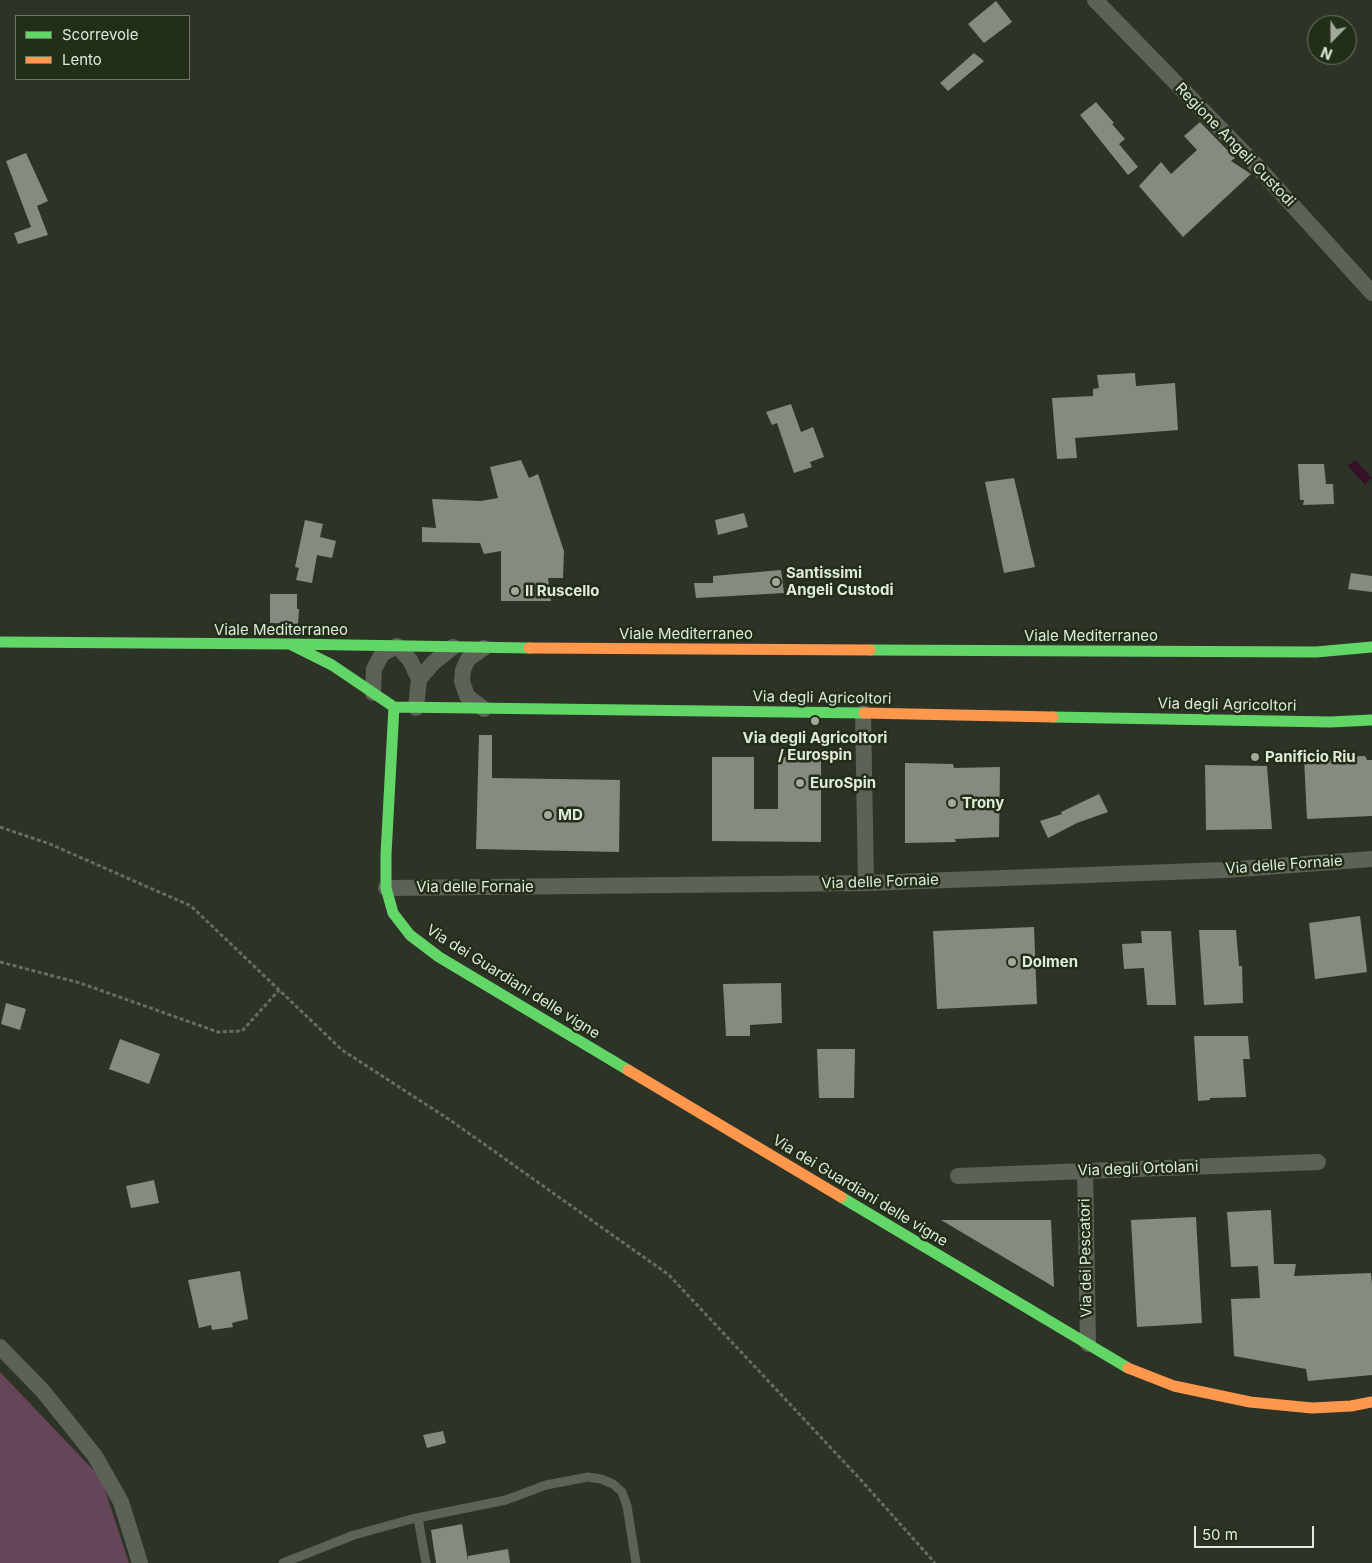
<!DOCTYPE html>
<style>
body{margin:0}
#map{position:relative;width:1372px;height:1563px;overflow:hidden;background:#2d3327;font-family:Inter,sans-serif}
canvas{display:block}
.legend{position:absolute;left:15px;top:15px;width:175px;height:65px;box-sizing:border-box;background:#222e17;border:1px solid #6e7965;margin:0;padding:6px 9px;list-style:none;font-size:15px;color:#e0e9da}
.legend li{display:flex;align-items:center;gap:10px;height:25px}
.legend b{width:25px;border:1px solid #6e7965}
.north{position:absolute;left:1307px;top:15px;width:50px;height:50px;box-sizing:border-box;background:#222e17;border:1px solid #6e7965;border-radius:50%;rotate:202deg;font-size:14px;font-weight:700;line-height:20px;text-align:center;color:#e0e9da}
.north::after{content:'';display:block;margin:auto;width:18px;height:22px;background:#a1a99b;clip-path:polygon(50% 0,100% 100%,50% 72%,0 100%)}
.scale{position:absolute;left:1194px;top:1526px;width:120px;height:22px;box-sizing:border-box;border:2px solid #e0e9da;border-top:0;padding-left:6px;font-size:15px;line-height:18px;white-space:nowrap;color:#e0e9da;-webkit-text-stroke:4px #222e17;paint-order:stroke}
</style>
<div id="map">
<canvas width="1372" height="1563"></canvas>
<ul class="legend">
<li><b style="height:6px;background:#63d668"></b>Scorrevole</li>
<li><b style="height:6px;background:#ff974d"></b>Lento</li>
</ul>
<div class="north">N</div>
<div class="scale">50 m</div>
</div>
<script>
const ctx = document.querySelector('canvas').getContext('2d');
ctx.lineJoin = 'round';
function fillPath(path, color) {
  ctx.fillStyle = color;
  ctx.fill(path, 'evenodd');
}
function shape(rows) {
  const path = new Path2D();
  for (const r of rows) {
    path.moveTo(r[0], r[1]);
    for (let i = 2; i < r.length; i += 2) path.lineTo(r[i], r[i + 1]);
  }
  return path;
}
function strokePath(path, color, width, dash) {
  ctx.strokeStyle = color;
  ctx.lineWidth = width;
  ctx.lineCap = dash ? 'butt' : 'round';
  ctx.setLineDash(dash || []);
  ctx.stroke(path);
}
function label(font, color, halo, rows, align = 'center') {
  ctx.font = font + ' Inter,sans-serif';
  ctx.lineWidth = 5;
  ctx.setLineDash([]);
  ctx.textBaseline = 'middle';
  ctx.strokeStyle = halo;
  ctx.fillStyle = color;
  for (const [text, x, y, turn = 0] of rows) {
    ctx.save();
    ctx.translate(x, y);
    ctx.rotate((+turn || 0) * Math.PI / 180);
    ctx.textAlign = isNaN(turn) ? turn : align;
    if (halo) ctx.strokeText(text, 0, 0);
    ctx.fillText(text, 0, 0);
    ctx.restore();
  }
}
fillPath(shape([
 [0,1372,101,1478,129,1563,0,1563]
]), '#654557');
fillPath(shape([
 [1355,460,1372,478,1365,485,1348,466]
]), '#341127');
fillPath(shape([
 [996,1,1012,22,984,43,968,24],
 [974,53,984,61,948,91,940,83],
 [1096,102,1114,123,1112,124,1125,139,1119,144,1138,167,1128,175,1080,115],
 [1200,122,1235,158,1231,161,1251,174,1183,237,1139,186,1161,162,1171,174,1197,150,1184,136],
 [26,153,48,201,37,206,48,235,18,244,14,233,31,227,6,161],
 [1135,373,1136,386,1175,383,1178,430,1075,438,1077,458,1057,459,1052,398,1093,396,1093,389,1099,388,1097,375],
 [791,404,801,432,813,427,824,457,810,462,812,467,794,473,777,423,772,425,766,412],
 [521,460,529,478,538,474,564,551,563,578,548,578,551,601,501,601,501,551,484,554,480,543,422,542,422,527,436,528,432,499,481,501,498,498,490,467],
 [1298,464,1324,464,1326,484,1333,484,1334,504,1303,505,1304,500,1300,500],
 [1014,478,1035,567,1004,573,985,482],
 [744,513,748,527,718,535,715,520],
 [305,520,323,524,320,537,336,541,332,558,317,555,312,583,296,580,299,568,295,567],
 [781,570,784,593,696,598,694,583,713,583,713,576],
 [1351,573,1372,576,1372,592,1348,589],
 [270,594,297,594,297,609,299,609,298,624,270,623],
 [479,735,492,735,492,778,620,780,619,852,476,849],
 [1365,756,1367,760,1372,760,1372,816,1307,819,1304,759],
 [712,757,754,757,754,809,778,809,778,757,821,758,821,842,712,841],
 [905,763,953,764,954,768,1000,767,999,837,955,839,956,842,905,843],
 [1205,765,1267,766,1272,829,1206,830],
 [1099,794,1108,812,1077,823,1048,838,1040,821,1062,814,1061,812],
 [1360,916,1367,972,1315,979,1309,923],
 [1034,927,1037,1004,937,1009,933,931],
 [1199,930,1236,930,1239,966,1242,966,1243,1003,1204,1005],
 [1141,931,1171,931,1176,1005,1147,1005,1144,968,1124,969,1122,944,1142,943],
 [781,983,782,1023,750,1025,750,1036,726,1036,723,984],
 [6,1003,26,1009,20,1030,1,1024],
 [1194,1036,1248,1036,1250,1059,1243,1059,1246,1097,1210,1098,1210,1100,1198,1101],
 [120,1039,160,1054,149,1084,109,1069],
 [817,1049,855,1049,854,1098,819,1098],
 [154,1180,159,1203,131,1208,126,1186],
 [1271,1210,1274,1264,1296,1264,1294,1276,1371,1273,1372,1284,1372,1375,1308,1381,1306,1369,1234,1356,1231,1299,1260,1298,1258,1266,1231,1267,1227,1212],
 [1196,1217,1202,1323,1137,1327,1131,1220],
 [941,1220,1051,1220,1054,1287],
 [240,1271,248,1319,232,1323,233,1327,212,1330,211,1325,199,1328,188,1280],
 [443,1431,446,1443,427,1448,423,1435],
 [462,1524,468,1561,468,1556,508,1549,510,1563,436,1563,431,1530]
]), '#858b80');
strokePath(shape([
 [0,827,50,844,191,906,342,1050,450,1120,669,1275,860,1479,935,1563],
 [0,962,80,983,218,1032,242,1031,279,990]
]), '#686c63', 3, [4, 2.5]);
strokePath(shape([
 [418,1518,426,1563],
 [283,1563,354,1535,412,1519,506,1500,546,1485,588,1477,601,1479,613,1484,622,1492,627,1506,636,1563]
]), '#5d6257', 9);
strokePath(shape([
 [1095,0,1256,165,1372,293],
 [419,679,433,663,453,647],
 [373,693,374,669,382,654,397,646,410,660,419,679,416,708],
 [484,709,467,696,462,681,463,670,468,659,484,648],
 [863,713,866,883],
 [386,888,866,883,1225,870,1372,859],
 [1085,1171,1088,1344],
 [958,1176,1318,1162],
 [0,1347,42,1390,95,1456,121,1502,140,1563]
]), '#5d6257', 16);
strokePath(shape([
 [0,642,290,644,529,648],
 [290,644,332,665,394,707,864,713],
 [870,650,1316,652,1372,647],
 [394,707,386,854,386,888,393,913,410,935,439,957,628,1070],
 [1053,717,1330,722,1372,720],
 [841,1197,1128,1368]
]), '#63d668', 11);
strokePath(shape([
 [529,648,870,650],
 [864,713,1053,717],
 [628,1070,841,1197],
 [1128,1368,1174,1386,1250,1402,1312,1408,1351,1406,1372,1402]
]), '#ff974d', 11);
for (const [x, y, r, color] of [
 [776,582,5,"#a1a99b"],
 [515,591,5,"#a1a99b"],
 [815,721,5,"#a1a99b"],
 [1255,757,5,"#a1a99b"],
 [800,783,5,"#a1a99b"],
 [952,803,5,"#a1a99b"],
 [548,815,5,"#a1a99b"],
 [1012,962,5,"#a1a99b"]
]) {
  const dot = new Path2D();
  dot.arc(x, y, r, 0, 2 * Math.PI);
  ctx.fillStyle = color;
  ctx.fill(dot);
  strokePath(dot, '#222e17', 2);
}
label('15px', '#e0e9da', '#222e17', [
 ["Regione Angeli Custodi",1235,145,46],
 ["Viale Mediterraneo",281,630],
 ["Viale Mediterraneo",686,634],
 ["Viale Mediterraneo",1091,636],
 ["Via degli Agricoltori",822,698,1],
 ["Via degli Agricoltori",1227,705,1],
 ["Via delle Fornaie",1284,865,-4],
 ["Via delle Fornaie",880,882,-2],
 ["Via delle Fornaie",475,887],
 ["Via dei Guardiani delle vigne",513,982,32],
 ["Via degli Ortolani",1138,1169,-2],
 ["Via dei Guardiani delle vigne",860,1191,31],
 ["Via dei Pescatori",1086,1258,-91]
]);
label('bold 15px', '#e0e9da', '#222e17', [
 ["Santissimi",786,573],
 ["Angeli Custodi",786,590],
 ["Il Ruscello",525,591],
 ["Via degli Agricoltori",815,738,"center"],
 ["/ Eurospin",815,755,"center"],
 ["Panificio Riu",1265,757],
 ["EuroSpin",810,783],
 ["Trony",962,803],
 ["MD",558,815],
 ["Dolmen",1022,962]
], 'left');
</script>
